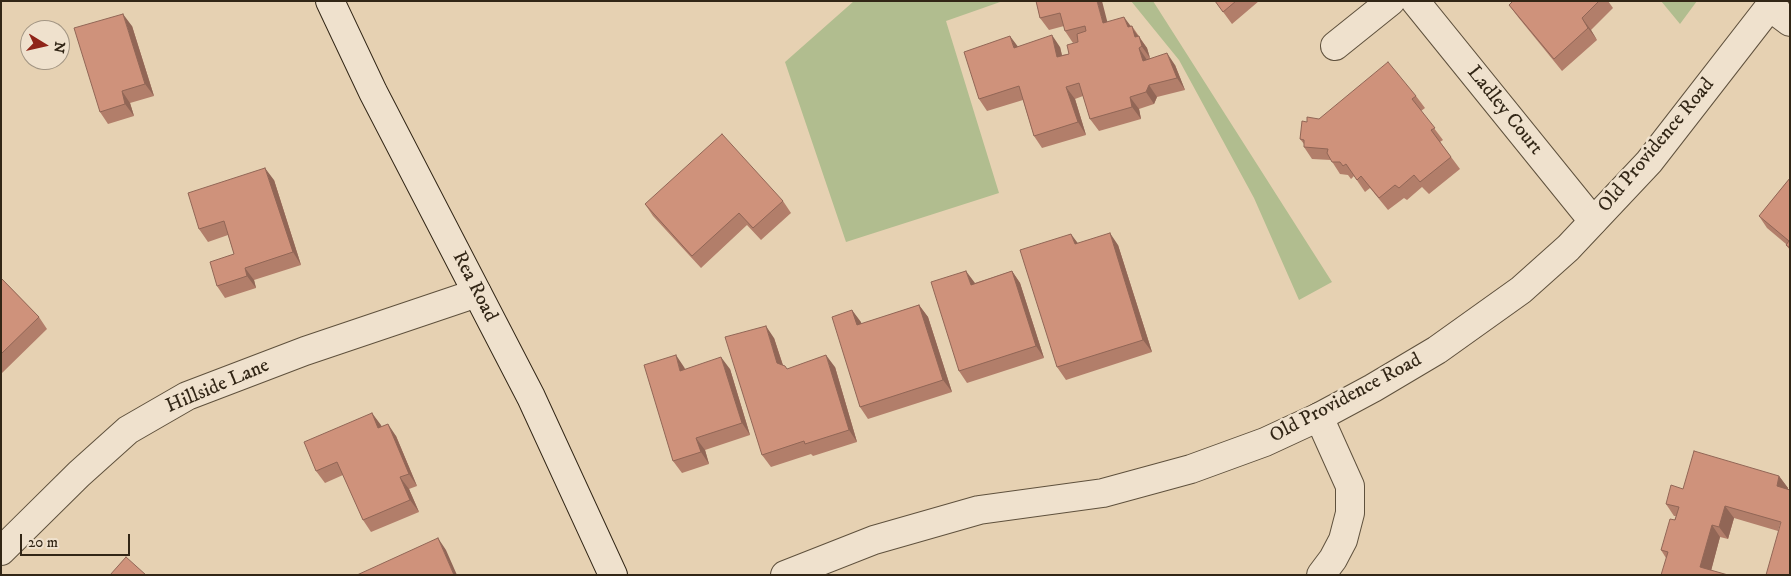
<!DOCTYPE html>
<style>
body{margin:0}
#map{position:relative;width:1791px;height:576px;overflow:hidden;background:#e6d1b2;font-family:"IM FELL DW Pica",serif}
canvas{display:block}
.frame{position:absolute;inset:0;border:2px solid #322616;pointer-events:none}
.north{position:absolute;left:20px;top:20px;width:50px;height:50px;box-sizing:border-box;background:#efe1cd;border:1px solid #a39684;border-radius:50%;rotate:99deg;font-size:14px;font-weight:700;line-height:20px;text-align:center;color:#322616}
.north::after{content:'';display:block;margin:auto;width:18px;height:22px;background:#8f2418;clip-path:polygon(50% 0,100% 100%,50% 72%,0 100%)}
.scale{position:absolute;left:20px;top:534px;width:110px;height:22px;box-sizing:border-box;border:2px solid #322616;border-top:0;padding-left:6px;font-size:15px;line-height:18px;white-space:nowrap;color:#322616;-webkit-text-stroke:4px #efe1cd;paint-order:stroke}
</style>
<div id="map">
<canvas width="1791" height="576"></canvas>
<div class="frame"></div>
<div class="north">N</div>
<div class="scale">20 m</div>
</div>
<script>
const ctx = document.querySelector('canvas').getContext('2d');
ctx.lineJoin = 'round';
function fillPath(path, color) {
  ctx.fillStyle = color;
  ctx.fill(path, 'evenodd');
}
function shape(rows) {
  const path = new Path2D();
  for (const r of rows) {
    path.moveTo(r[0], r[1]);
    for (let i = 2; i < r.length; i += 2) path.lineTo(r[i], r[i + 1]);
  }
  return path;
}
function strokePath(path, color, width, dash) {
  ctx.strokeStyle = color;
  ctx.lineWidth = width;
  ctx.lineCap = dash ? 'butt' : 'round';
  ctx.setLineDash(dash || []);
  ctx.stroke(path);
}
function label(font, color, halo, rows, align = 'center') {
  ctx.font = font + ' "IM FELL DW Pica",serif';
  ctx.lineWidth = 5;
  ctx.setLineDash([]);
  ctx.textBaseline = 'middle';
  ctx.strokeStyle = halo;
  ctx.fillStyle = color;
  for (const [text, x, y, turn = 0] of rows) {
    ctx.save();
    ctx.translate(x, y);
    ctx.rotate((+turn || 0) * Math.PI / 180);
    ctx.textAlign = isNaN(turn) ? turn : align;
    if (halo) ctx.strokeText(text, 0, 0);
    ctx.fillText(text, 0, 0);
    ctx.restore();
  }
}
fillPath(shape([
 [854,1,1003,1,946,21,999,193,846,242,785,62],
 [1131,1,1153,1,1332,282,1299,300,1254,198,1179,60],
 [1661,1,1697,1,1680,24]
]), '#b1bd8f');
const minor = shape([
 [1415,1,1593,221],
 [1770,7,1790,22],
 [1335,46,1391,1],
 [1319,417,1350,486,1350,513,1343,540,1333,559,1321,575],
 [1,551,79,474,128,430,187,396,305,351,477,293]
]);
const tertiary = shape([
 [785,575,874,540,979,510,1103,493,1191,469,1265,442,1319,417,1373,388,1437,350,1521,290,1568,248,1649,162,1774,1]
]);
const secondary = shape([
 [330,1,373,92,531,397,613,575]
]);
strokePath(minor, '#5f513d', 30);
strokePath(tertiary, '#5f513d', 30);
strokePath(secondary, '#322616', 30);
strokePath(minor, '#efe1cd', 28);
strokePath(tertiary, '#efe1cd', 28);
strokePath(secondary, '#efe1cd', 28);
fillPath(shape([
 [1036,1,1108,22,1132,26,1147,48,1150,58,1175,65,1185,90,1157,97,1154,104,1139,109,1141,119,1099,131,1090,119,1083,96,1075,99,1086,135,1042,148,1034,136,1023,100,987,111,979,99,1018,47,1060,47,1062,55,1069,54,1078,42,1073,43,1065,31,1064,26,1049,30,1040,18],
 [1215,1,1259,1,1232,24],
 [1513,1,1608,1,1613,8,1591,30,1597,40,1562,71,1518,17,1509,5],
 [132,26,154,96,130,103,134,116,108,124,100,112],
 [1416,96,1425,108,1421,111,1443,140,1440,142,1460,169,1429,194,1422,187,1407,200,1404,198,1388,210,1370,188,1365,192,1354,176,1351,179,1348,175,1340,174,1331,160,1312,159,1304,147,1304,144,1300,139,1307,122,1319,119],
 [1790,178,1790,250,1786,245,1786,244,1767,228,1759,216],
 [274,180,301,265,254,280,256,288,225,298,217,286,234,254,228,235,208,242,199,229],
 [783,201,791,213,761,240,747,225,701,268,653,216,645,204],
 [1078,243,1118,245,1152,352,1066,380,1057,367],
 [1012,271,1020,283,1044,358,967,383,959,371,975,283],
 [1,278,39,317,47,329,1,374],
 [919,305,928,317,952,392,868,419,860,407,852,310,861,324],
 [774,338,783,365,787,369,835,367,857,442,813,456,811,454,771,467,762,455],
 [684,367,685,369,730,369,750,435,705,450,709,464,682,473,673,461],
 [372,413,381,427,396,436,417,486,409,489,419,512,371,532,363,520,343,475,325,483,316,471],
 [1779,476,1788,488,1787,489,1790,490,1778,531,1734,518,1728,539,1720,537,1711,570,1666,558,1661,550,1676,516,1674,516,1666,504,1683,489]
]), '#b27e6a');
fillPath(shape([
 [1097,1,1102,1,1111,36,1103,23],
 [123,14,132,26,154,96,145,84],
 [1124,17,1147,48,1150,58,1128,27],
 [1582,18,1591,30,1597,40,1588,28],
 [1052,35,1060,47,1065,69,1057,57],
 [1010,36,1019,48,1014,48],
 [1139,48,1147,60,1143,61],
 [1167,53,1175,65,1185,90,1177,78],
 [1149,85,1157,97,1154,104,1146,92],
 [1066,87,1075,99,1086,135,1078,122],
 [122,91,130,103,134,116,125,104],
 [1130,97,1139,109,1141,119,1132,107],
 [265,168,274,180,301,265,293,252],
 [1110,233,1118,245,1152,352,1143,340],
 [1071,234,1080,246,1075,244],
 [245,268,254,280,256,288,247,276],
 [966,271,975,283,979,297,971,285],
 [1012,271,1020,283,1044,358,1036,346],
 [919,305,928,317,952,392,943,380],
 [852,310,861,322,865,337,857,325],
 [766,326,774,338,786,375,777,363],
 [676,355,684,367,689,383,680,371],
 [826,355,835,367,857,442,849,430],
 [721,357,730,369,750,435,742,423],
 [372,413,381,425,387,440,378,428],
 [388,424,396,436,417,486,409,474],
 [696,438,705,450,709,464,701,452],
 [1779,476,1788,488,1785,499,1777,486],
 [400,477,409,489,419,512,410,500],
 [1725,506,1734,518,1728,539,1719,527],
 [1712,525,1720,537,1710,575,1700,567],
 [438,538,446,550,457,575,454,575]
]), '#916656');
const building = shape([
 [1036,1,1097,1,1103,23,1124,17,1128,27,1132,26,1135,37,1139,36,1142,46,1139,48,1143,61,1167,53,1177,78,1149,85,1146,92,1130,97,1132,107,1090,119,1079,83,1066,87,1078,122,1034,136,1019,86,979,99,964,52,1010,36,1014,48,1052,35,1057,57,1069,54,1067,45,1078,42,1077,34,1086,31,1085,26,1065,31,1060,13,1040,18,1036,1],
 [1215,1,1236,1,1223,12,1215,1],
 [1513,1,1599,1,1582,18,1588,28,1554,59,1509,5,1513,1],
 [123,14,145,84,122,91,125,104,100,112,74,28,123,14],
 [1388,62,1416,96,1412,99,1435,128,1431,130,1451,157,1420,182,1414,175,1399,188,1395,185,1379,198,1361,176,1357,180,1346,164,1343,166,1340,162,1332,162,1327,153,1328,149,1304,147,1304,140,1300,139,1302,121,1307,122,1307,117,1319,119,1388,62],
 [722,134,783,201,753,228,739,213,692,256,645,204,722,134],
 [265,168,293,252,245,268,247,276,217,286,210,262,234,254,224,221,199,229,188,193,265,168],
 [1790,178,1790,248,1786,245,1789,241,1759,216,1790,178],
 [1110,233,1143,340,1057,367,1020,250,1071,234,1075,244,1110,233],
 [966,271,971,285,1012,271,1036,346,959,371,931,282,966,271],
 [1,278,39,317,1,354,1,278],
 [919,305,943,380,860,407,832,317,852,310,857,325,919,305],
 [766,326,777,363,785,366,787,369,826,355,849,430,805,444,804,441,762,455,725,337,766,326],
 [676,355,680,371,721,357,742,423,696,438,701,452,673,461,644,365,676,355],
 [372,413,378,428,388,424,409,474,400,477,410,500,363,520,337,462,316,471,304,442,372,413],
 [1694,451,1779,476,1777,486,1790,490,1790,575,1766,575,1781,522,1725,506,1719,527,1712,525,1700,567,1728,575,1661,575,1668,552,1661,550,1670,519,1675,520,1679,507,1666,504,1671,485,1683,489,1694,451],
 [438,538,454,575,357,575,438,538],
 [126,557,146,575,110,575,126,557]
]);
fillPath(building, '#cf927b');
strokePath(building, '#916656', 1);
label('20px', '#322616', '#efe1cd', [
 ["Ladley Court",1504,111,51],
 ["Old Providence Road",1657,146,-50],
 ["Rea Road",474,287,63],
 ["Hillside Lane",218,387,-23],
 ["Old Providence Road",1346,399,-28]
]);
</script>
